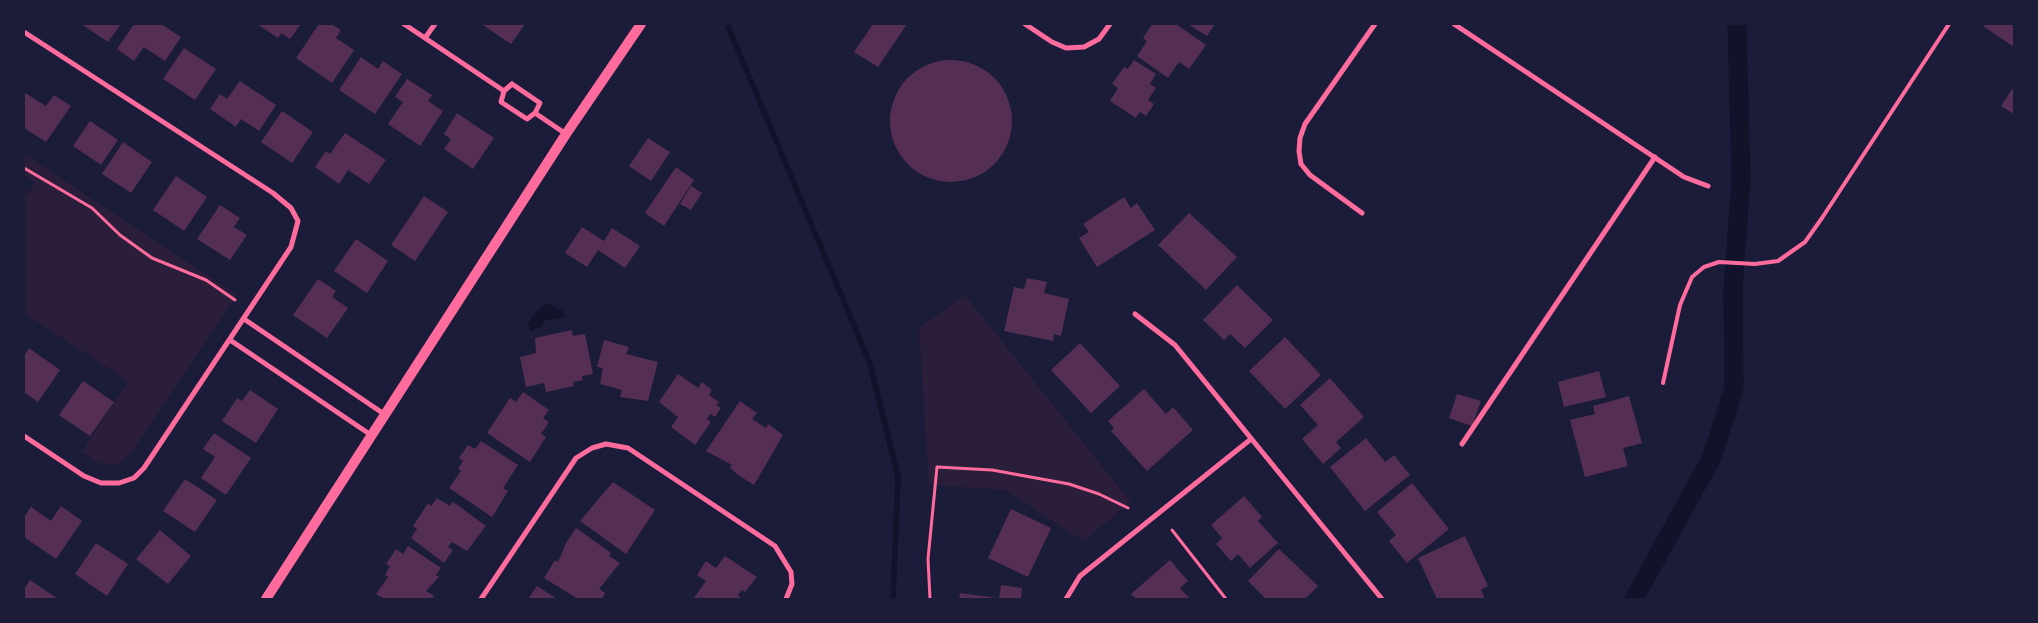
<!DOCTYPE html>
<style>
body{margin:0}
#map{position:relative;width:2038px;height:623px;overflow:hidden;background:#1b1b3a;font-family:Montserrat,sans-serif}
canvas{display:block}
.frame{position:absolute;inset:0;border:25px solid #1b1b3a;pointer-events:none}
</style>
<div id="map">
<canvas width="2038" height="623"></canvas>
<div class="frame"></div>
</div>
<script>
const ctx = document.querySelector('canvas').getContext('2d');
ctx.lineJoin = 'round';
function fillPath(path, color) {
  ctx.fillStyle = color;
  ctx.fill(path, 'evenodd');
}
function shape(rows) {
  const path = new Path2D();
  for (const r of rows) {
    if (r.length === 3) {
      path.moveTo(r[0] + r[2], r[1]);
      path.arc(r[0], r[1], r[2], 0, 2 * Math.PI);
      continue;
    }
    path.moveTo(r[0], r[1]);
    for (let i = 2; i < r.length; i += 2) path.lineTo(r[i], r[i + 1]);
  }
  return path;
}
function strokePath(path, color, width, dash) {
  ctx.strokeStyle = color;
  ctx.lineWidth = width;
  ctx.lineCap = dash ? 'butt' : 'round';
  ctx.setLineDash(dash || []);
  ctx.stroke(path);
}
fillPath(shape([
 [24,154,237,295,131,453,117,465,99,463,82,452,128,381,24,313,24,199,35,183,24,175],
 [965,295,1131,502,1083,541,1006,490,929,485,919,328]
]), '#2a1e3b');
fillPath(shape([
 [550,304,562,310,565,315,561,318,544,321,542,326,531,331,528,324,535,313,544,305]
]), '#12122b');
strokePath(shape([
 [727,24,869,361,898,477,893,599]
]), '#12122b', 5.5);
strokePath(shape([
 [1634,599,1712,457,1734,388,1733,289,1741,179,1737,24]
]), '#12122b', 19);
fillPath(shape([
 [81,24,121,24,108,42],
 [134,24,161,24,181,37,165,61,144,47,134,61,117,49],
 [257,24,301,24,290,39,281,33,278,38],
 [319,24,331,24,341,30,336,38,354,50,332,83,296,58],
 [485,24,525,24,511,44,483,25],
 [873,24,907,24,878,67,854,52],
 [1152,24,1176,24,1206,45,1189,69,1179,62,1168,78,1137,56,1147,41,1143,38],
 [1188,24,1215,24,1207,36],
 [1985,24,2014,24,2014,47,1983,26],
 [184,48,216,69,195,100,163,79],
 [361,57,378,69,383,61,402,74,375,114,339,90],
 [951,121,61],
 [1134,60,1156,74,1150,84,1156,88,1148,100,1154,104,1146,116,1140,112,1136,118,1110,101,1118,88,1112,84,1124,67,1128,69],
 [407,79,432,95,428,101,443,111,420,146,388,124,403,102,395,97],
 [240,81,276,105,259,131,241,119,236,127,210,109,220,94,227,99],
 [2012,89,2014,90,2014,114,2001,106],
 [25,93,46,106,54,95,71,106,46,142,24,128],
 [282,111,313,132,292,163,261,142],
 [457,113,494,138,473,169,444,149,451,139,444,134],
 [90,121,118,140,101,165,73,146],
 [345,133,386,160,369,184,348,170,339,184,315,167,326,151,330,154],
 [648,138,670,152,651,181,629,166],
 [123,142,152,162,131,193,102,174],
 [676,167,694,180,664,226,645,213],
 [176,176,207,197,184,231,153,210],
 [691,186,702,193,691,210,680,204],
 [424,196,448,212,415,261,391,245],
 [1124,197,1131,208,1137,203,1155,230,1097,267,1079,238,1089,232,1083,224],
 [220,205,240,218,234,227,247,235,230,260,197,239],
 [1189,213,1237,257,1206,290,1158,245],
 [582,227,604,241,612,228,640,246,625,268,598,250,587,267,565,253],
 [356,239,388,261,367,293,334,271],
 [1027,278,1047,282,1044,293,1069,299,1061,336,1054,334,1053,341,1004,331,1014,287,1024,289],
 [318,279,336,291,332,297,348,308,327,338,293,315],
 [1237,285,1273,320,1245,348,1230,334,1224,340,1203,320],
 [572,330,573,336,585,334,593,374,582,376,583,380,573,382,574,386,546,392,544,383,526,387,520,357,536,353,535,338],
 [1285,337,1321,375,1285,409,1249,371],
 [604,340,629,347,626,354,658,362,648,401,620,397,622,390,600,384,603,368,597,367],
 [1080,343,1120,386,1091,413,1051,370],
 [29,348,60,370,38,402,24,392,24,356],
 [1599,371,1606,397,1564,407,1558,382],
 [678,374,698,388,702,382,712,390,709,395,719,402,716,405,721,408,715,417,710,414,707,419,711,422,695,445,671,427,678,417,659,402],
 [1330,378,1364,417,1336,442,1341,448,1323,464,1302,439,1318,425,1300,405],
 [83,381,114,402,90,436,59,415],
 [1144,389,1166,414,1173,407,1193,430,1147,471,1111,431,1114,428,1108,421],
 [250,390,278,409,256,443,222,421,237,398,242,401],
 [523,392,549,410,543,418,549,422,541,434,546,437,530,462,487,433,510,398,516,402],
 [1457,394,1481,401,1472,426,1449,418],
 [1629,396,1642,443,1623,448,1628,466,1585,477,1570,420,1595,414,1593,406],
 [740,401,757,413,752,419,766,428,768,424,783,435,754,485,738,475,730,468,732,465,706,451],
 [214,433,251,458,226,495,201,478,215,457,203,449],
 [1366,438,1385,462,1394,455,1410,475,1365,511,1330,467],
 [481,441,518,465,503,488,508,491,492,517,449,488,461,471,458,469,463,461,459,458,468,445,475,449],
 [185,479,217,500,195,532,163,511],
 [613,482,655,510,626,554,580,521],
 [1412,483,1449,529,1407,563,1389,541,1396,535,1377,512],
 [1244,496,1262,517,1258,521,1278,543,1250,568,1238,554,1231,561,1216,544,1222,538,1211,525],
 [437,498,450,506,452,502,456,504,486,526,467,551,452,542,448,547,453,550,444,563,411,538,417,529,413,526,428,503,431,506],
 [61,506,82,521,56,559,24,537,24,517,31,507,51,521],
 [1011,509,1051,528,1028,577,988,558],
 [576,528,611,553,609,556,620,563,599,589,605,593,602,599,578,599,544,578,555,560,558,562,566,543],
 [160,530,191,556,168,584,136,559],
 [1465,536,1488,586,1481,590,1485,599,1437,599,1418,558],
 [96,543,128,564,107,596,75,574],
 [408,546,441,568,436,575,439,577,426,591,434,596,432,599,385,599,376,594,388,577,385,575,390,566,386,564,396,549,403,554],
 [1279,549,1318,586,1305,599,1266,599,1248,581],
 [725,556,757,577,745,592,742,590,738,595,742,599,693,599,706,581,697,575,706,561,716,568],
 [1170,560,1188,581,1180,588,1190,599,1136,599,1131,594],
 [30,580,58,599,24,599,24,589],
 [1001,585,1022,588,1021,599,999,599],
 [537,586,557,599,528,599],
 [960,593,997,598,997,599,959,599]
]), '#542f53');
strokePath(shape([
 [24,168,92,208,120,235,152,258,206,280,235,300],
 [1172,530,1226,599],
 [930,599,928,559,937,467,992,470,1069,484,1099,494,1128,508]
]), '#ff6b9d', 3);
strokePath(shape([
 [1663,383,1680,305,1692,277,1704,267,1719,262,1755,264,1778,261,1805,242,1822,218,1949,24]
]), '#ff6b9d', 4);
strokePath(shape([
 [404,24,504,91],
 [1025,24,1052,42,1066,48,1084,47,1099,39,1110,24],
 [1454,24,1684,177,1708,186],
 [24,32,273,193,291,208,298,221,291,247,144,468,134,478,119,483,101,483,84,476,24,436],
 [425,38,435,24],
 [512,84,540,103,535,113,527,119,501,102,504,91,512,84],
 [535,113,566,134],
 [1362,213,1310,175,1301,164,1299,151,1300,138,1305,124,1375,24],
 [1135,314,1175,345,1382,599],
 [244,319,384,414],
 [230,340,371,435],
 [1462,444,1655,157],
 [481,599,576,458,592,448,606,444,628,448,775,546,791,572,792,584,786,599],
 [1066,599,1080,576,1251,439]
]), '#ff6b9d', 5);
strokePath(shape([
 [266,599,566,134,641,24]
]), '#ff6b9d', 10);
</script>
